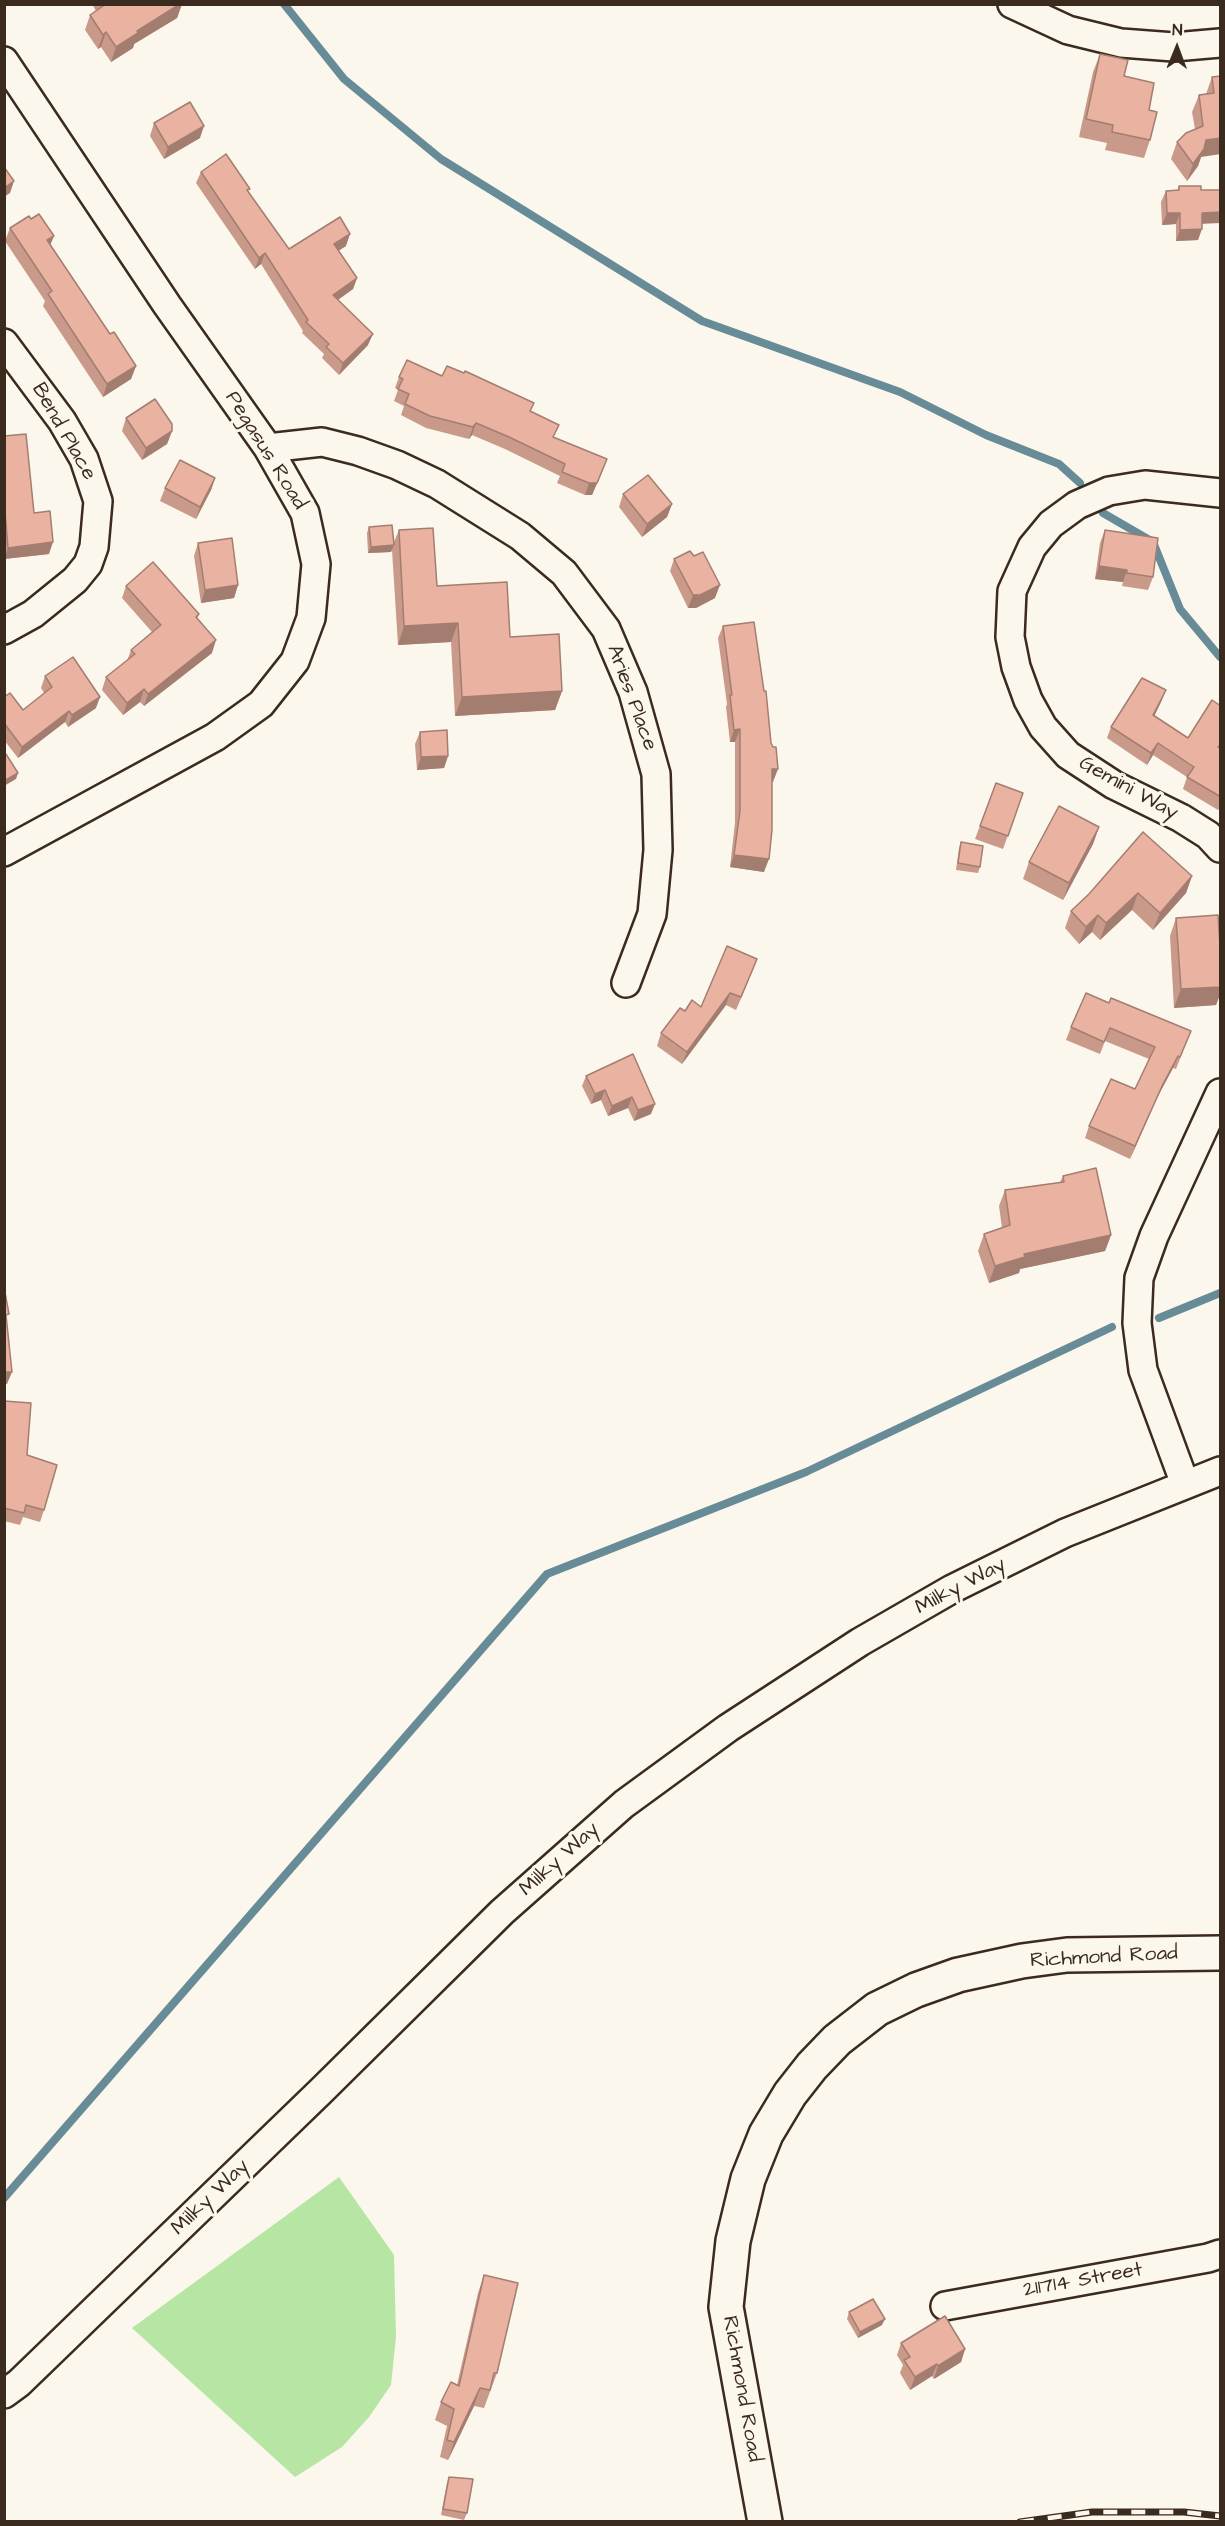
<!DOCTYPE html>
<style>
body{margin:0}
#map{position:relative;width:1225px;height:2526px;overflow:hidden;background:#fbf7ec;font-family:"Architects Daughter",sans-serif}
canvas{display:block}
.frame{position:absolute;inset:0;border:6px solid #3b2a1e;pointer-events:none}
.north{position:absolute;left:1147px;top:18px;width:60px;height:60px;-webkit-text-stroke:4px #fbf7ec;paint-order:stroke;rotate:1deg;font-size:16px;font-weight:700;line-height:24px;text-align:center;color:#3b2a1e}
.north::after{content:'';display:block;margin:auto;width:21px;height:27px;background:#3b2a1e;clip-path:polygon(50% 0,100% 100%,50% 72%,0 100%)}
</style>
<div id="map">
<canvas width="1225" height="2526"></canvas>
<div class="frame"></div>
<div class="north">N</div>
</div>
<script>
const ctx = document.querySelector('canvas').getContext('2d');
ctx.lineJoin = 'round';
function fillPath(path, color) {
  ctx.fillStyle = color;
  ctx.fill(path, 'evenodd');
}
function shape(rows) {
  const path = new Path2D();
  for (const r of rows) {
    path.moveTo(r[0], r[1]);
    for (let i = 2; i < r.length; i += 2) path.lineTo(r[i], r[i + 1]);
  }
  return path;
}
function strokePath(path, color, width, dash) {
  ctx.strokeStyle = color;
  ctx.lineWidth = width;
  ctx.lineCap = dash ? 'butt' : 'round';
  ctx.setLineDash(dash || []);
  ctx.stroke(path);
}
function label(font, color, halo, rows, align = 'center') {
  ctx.font = font + ' "Architects Daughter",sans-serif';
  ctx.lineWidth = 6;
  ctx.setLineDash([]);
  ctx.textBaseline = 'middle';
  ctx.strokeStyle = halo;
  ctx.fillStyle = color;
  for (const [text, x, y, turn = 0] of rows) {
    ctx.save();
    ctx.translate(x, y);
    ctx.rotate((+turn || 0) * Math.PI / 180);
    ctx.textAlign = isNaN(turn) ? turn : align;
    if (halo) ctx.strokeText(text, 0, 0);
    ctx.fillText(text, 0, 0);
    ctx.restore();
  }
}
fillPath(shape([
 [339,2177,394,2255,396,2336,391,2385,369,2417,342,2447,295,2477,132,2328]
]), '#b6e5a4');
strokePath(shape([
 [284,4,344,79,441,159,702,321,900,392,986,435,1059,464,1080,483],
 [1103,513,1153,542,1180,609,1220,657],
 [1159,1318,1220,1293],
 [4,2198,547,1574,806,1472,1112,1327]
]), '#688c97', 8);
const minor = shape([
 [1012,4,1068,30,1121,43,1174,47,1220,43],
 [4,61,167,305,268,448,305,513,316,564,311,618,295,661,261,704,215,737,4,852],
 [4,343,62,421,84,459,98,501,94,547,88,564,75,580,33,614,4,630],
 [268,448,322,442,358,451,397,465,437,484,520,536,564,573,606,629,633,692,656,774,658,850,652,914,626,983],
 [1220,493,1145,485,1109,491,1077,505,1051,524,1032,547,1012,591,1010,637,1016,667,1028,700,1043,727,1068,755,1114,785,1181,818,1208,835,1220,848],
 [1185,1484,1143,1370,1137,1323,1139,1278,1154,1236,1220,1093],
 [945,2306,1208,2258,1220,2254],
 [4,2394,19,2383,321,2091,502,1912,624,1804,728,1728,860,1642,952,1589,1065,1533,1220,1471]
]);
const highway = shape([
 [765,2522,726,2307,733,2241,748,2179,766,2134,790,2094,812,2066,837,2040,877,2009,916,1990,958,1975,1022,1961,1067,1955,1220,1953]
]);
strokePath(minor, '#3b2a1e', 32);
strokePath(highway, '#3b2a1e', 38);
strokePath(minor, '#fbf7ec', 27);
strokePath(highway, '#fbf7ec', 33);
const rail = shape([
 [1020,2522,1092,2512,1184,2512,1220,2516]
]);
strokePath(rail, '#3b2a1e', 7);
strokePath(rail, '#fbf7ec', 4.5, [14]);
fillPath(shape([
 [92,4,182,4,177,18,134,44,133,48,111,62,101,47,98,49,85,30,90,15,96,11],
 [1100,54,1124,76,1150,140,1144,158,1105,150,1107,143,1079,137,1093,72],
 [1221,76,1201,157,1198,166,1187,181,1171,159,1177,142,1195,129,1192,112,1199,95,1206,94,1212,77],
 [154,123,200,138,164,159,150,136],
 [201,172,248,192,289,249,346,246,338,251,357,278,353,289,338,300,368,345,339,375,322,358,324,354,302,333,303,331,261,264,255,269,196,183],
 [1179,186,1202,224,1198,240,1176,241,1176,224,1162,225,1161,202,1166,191,1177,191],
 [10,228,50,244,110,334,136,366,131,379,103,397,43,306,45,301,5,241],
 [442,376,531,412,554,437,603,470,592,495,585,495,557,483,560,476,505,449,472,435,469,439,426,428,401,415,404,406,394,401,398,390,395,388,399,377],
 [126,418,172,431,167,444,142,460,122,431],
 [4,436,34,513,49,554,4,559],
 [215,478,211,490,196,519,160,501,165,488],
 [623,494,672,504,667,517,642,537,619,507],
 [369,527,393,544,399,530,437,586,510,637,562,691,555,710,455,716,451,642,398,645,392,550,391,552,368,553,367,533],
 [1105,530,1153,577,1148,590,1122,586,1123,582,1095,579,1100,543],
 [198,543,238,585,234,598,201,603,194,556],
 [674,559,715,598,696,608,688,608,670,571],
 [126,586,199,614,197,619,212,653,144,706,140,702,123,715,102,690,106,677,127,661,131,650,152,632,122,598],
 [723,626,773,782,772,782,764,872,730,867,735,823,735,742,730,742,726,707,727,704,718,638],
 [45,676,96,708,68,727,65,722,18,758,4,740,4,697,23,710,44,693,41,688],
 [1166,690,1161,702,1154,716,1188,738,1221,706,1221,806,1218,810,1183,789,1187,777,1153,755,1147,765,1107,738,1111,727],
 [420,732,448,756,444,768,417,770,415,744],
 [996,783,1023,793,1003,849,975,839],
 [1099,827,1093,844,1063,900,1023,879,1029,862],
 [961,842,980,867,978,873,956,870,959,848],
 [1192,876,1186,893,1153,930,1132,910,1100,940,1092,932,1079,944,1065,928,1071,911],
 [1176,918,1221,959,1221,992,1216,1005,1174,1008,1170,936],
 [757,959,736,1010,726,1005,682,1064,657,1046,661,1033,685,1011,701,1007],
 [1109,1003,1191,1031,1176,1069,1173,1068,1158,1096,1130,1159,1085,1138,1089,1126,1135,1089,1149,1059,1105,1041,1100,1054,1066,1040,1071,1027],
 [633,1054,651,1114,634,1121,628,1108,608,1116,601,1100,591,1104,582,1086,586,1076],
 [1063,1176,1111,1235,1105,1251,1020,1269,1019,1273,989,1283,978,1251,984,1234,1002,1228,999,1206,1005,1190,1060,1182],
 [4,1401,27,1455,44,1510,40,1522,23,1517,20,1525,4,1521],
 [484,2275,497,2373,484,2408,474,2406,448,2460,440,2457,447,2426,435,2420,441,2402,457,2385,478,2293],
 [849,2312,882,2325,858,2338,847,2319],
 [901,2343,965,2349,961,2362,934,2379,932,2376,910,2390,900,2373,903,2365,897,2355],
 [449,2477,467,2513,464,2520,441,2515,447,2483]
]), '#c9998a');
fillPath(shape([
 [180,4,182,4,177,18,134,44,133,48,111,62,116,47,137,31],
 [106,32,101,47,98,49,103,35],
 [204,126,200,138,164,159,168,147],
 [1221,138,1221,154,1201,157,1198,166,1187,181,1193,164,1206,140],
 [14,181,10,193,4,197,4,188],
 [1221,212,1221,223,1198,224,1202,213],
 [1167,213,1180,213,1176,224,1162,225],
 [1202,229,1198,240,1176,241,1180,230],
 [350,234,346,246,330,256,334,244],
 [54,236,49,248,47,240],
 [265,253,261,264,255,269,259,258],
 [357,278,353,289,329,306,333,295],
 [373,334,368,345,339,375,343,363],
 [136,366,131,379,103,397,107,384],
 [476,423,472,435,469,439,473,427],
 [172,431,167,444,142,460,146,448],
 [607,459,592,495,585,495,589,483],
 [215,478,211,490,196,519,200,507],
 [672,504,667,517,642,537,647,524],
 [53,542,49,554,4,559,8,548],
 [394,545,391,552,368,553,371,547],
 [1099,566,1127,570,1123,582,1095,579],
 [238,585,234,598,201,603,205,590],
 [720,585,715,598,696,608,688,608,693,595],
 [458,623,451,642,398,645,404,626],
 [216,640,212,653,144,706,148,694],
 [144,689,140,702,123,715,127,703],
 [1166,690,1161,702,1149,727,1153,715],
 [562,691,555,710,455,716,462,697],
 [100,697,96,708,68,727,72,715],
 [69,711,65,722,18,758,22,747],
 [740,729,735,742,730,742,734,730],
 [1158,743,1153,755,1147,765,1151,753],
 [448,756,444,768,417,770,421,757],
 [772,769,778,769,773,782,767,782],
 [18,773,16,779,4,786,4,781],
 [1099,827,1093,844,1063,900,1069,883],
 [734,855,769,859,764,872,730,867],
 [1192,876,1186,893,1153,930,1160,913],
 [1138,893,1132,910,1100,940,1106,923],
 [1098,915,1092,932,1079,944,1086,927],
 [757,959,752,972,736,1010,741,997],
 [1221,987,1221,992,1216,1005,1174,1008,1181,989],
 [730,993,726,1005,682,1064,687,1052],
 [1178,1056,1173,1068,1158,1096,1130,1159,1135,1146,1163,1084],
 [605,1090,601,1100,591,1104,595,1094],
 [632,1097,628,1108,608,1116,612,1106],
 [655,1104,651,1114,634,1121,638,1110],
 [1111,1235,1105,1251,1020,1269,1019,1273,989,1283,995,1266,1024,1254],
 [4,1372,12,1372,7,1384,4,1384],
 [885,2319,882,2325,858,2338,860,2332],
 [965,2349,961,2362,934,2379,938,2366],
 [937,2364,932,2376,910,2390,915,2377],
 [480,2388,474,2406,448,2460,454,2442]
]), '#a47d71');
const building = shape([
 [106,4,180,4,137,31,138,33,116,47,106,32,103,35,90,15,106,4],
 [1100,54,1128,60,1124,76,1154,83,1149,110,1157,112,1150,140,1112,132,1113,125,1086,119,1100,54],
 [1221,76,1221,138,1206,140,1204,149,1193,164,1177,142,1186,133,1203,126,1199,95,1214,93,1212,77,1221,76],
 [190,102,204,126,168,147,154,123,190,102],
 [226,154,250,189,247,190,289,249,340,217,350,234,334,244,357,278,333,295,373,334,343,363,326,347,329,344,306,322,308,320,265,253,259,258,201,172,226,154],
 [4,167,14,181,4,188,4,167],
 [1179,186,1201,186,1201,190,1221,190,1221,212,1202,213,1202,229,1180,230,1180,213,1167,213,1166,191,1179,190,1179,186],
 [39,214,54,236,47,240,110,334,114,332,136,366,107,384,48,294,52,291,10,228,29,216,31,219,39,214],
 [407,360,442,376,447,366,464,373,465,371,534,403,530,411,559,425,553,437,607,459,597,483,589,483,562,472,565,464,509,437,476,423,473,427,430,416,405,404,409,394,398,389,403,379,399,377,407,360],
 [155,399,172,424,172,431,146,448,126,418,155,399],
 [26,434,34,513,50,511,53,542,8,548,4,500,4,436,26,434],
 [180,460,215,478,200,507,165,488,180,460],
 [648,475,672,504,647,524,623,494,648,475],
 [392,525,394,545,371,547,369,527,392,525],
 [433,528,437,586,507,582,510,637,559,634,562,691,462,697,458,623,404,626,399,530,433,528],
 [1105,530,1158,538,1153,577,1127,573,1127,570,1099,566,1105,530],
 [232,538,238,585,205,590,198,543,232,538],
 [690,551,694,556,703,552,720,585,700,595,693,595,674,559,690,551],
 [153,562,199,614,196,617,216,640,148,694,144,689,127,703,106,677,135,654,131,650,161,625,126,586,153,562],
 [754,622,764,691,766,691,771,743,773,747,776,747,778,769,772,769,772,830,769,859,734,855,740,811,740,729,734,730,730,695,732,695,723,626,754,622],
 [73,657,100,697,72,715,69,711,22,747,4,723,4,697,10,693,23,710,52,687,45,676,73,657],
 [1142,678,1166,690,1153,715,1188,738,1212,700,1221,706,1221,744,1218,747,1221,749,1221,797,1187,777,1194,767,1158,743,1151,753,1111,727,1142,678],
 [447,730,448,756,421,757,420,732,447,730],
 [4,754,6,754,18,773,4,781,4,754],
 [996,783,1023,793,1008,836,980,826,996,783],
 [1059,806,1099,827,1069,883,1029,862,1059,806],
 [1143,832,1192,876,1160,913,1138,893,1106,923,1098,915,1086,927,1071,911,1089,894,1143,832],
 [961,842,983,846,980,867,958,863,961,842],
 [1218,915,1221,959,1221,987,1181,989,1176,918,1218,915],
 [727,946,757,959,741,997,730,993,687,1052,661,1033,680,1008,685,1011,692,1000,701,1007,727,946],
 [1086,993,1109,1003,1111,998,1191,1031,1180,1057,1178,1056,1163,1084,1135,1146,1089,1126,1111,1079,1135,1089,1155,1047,1110,1028,1104,1042,1071,1027,1086,993],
 [633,1054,655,1104,638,1110,632,1097,612,1106,605,1090,595,1094,586,1076,633,1054],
 [1096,1168,1111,1235,1024,1254,1025,1257,995,1266,984,1234,1010,1225,1005,1190,1064,1182,1063,1176,1096,1168],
 [4,1287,9,1314,6,1315,12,1372,4,1372,4,1287],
 [4,1401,31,1403,27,1455,57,1465,44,1510,26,1505,24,1513,4,1508,4,1401],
 [484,2275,518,2283,497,2373,494,2373,490,2390,480,2388,454,2442,447,2440,454,2409,441,2402,451,2382,459,2386,484,2275],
 [873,2299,885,2319,860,2332,849,2312,873,2299],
 [945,2316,965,2349,938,2366,937,2364,915,2377,904,2360,910,2357,901,2343,945,2316],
 [449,2477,473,2479,467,2513,443,2509,449,2477]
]);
fillPath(building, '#eab2a1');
strokePath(building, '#a47d71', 1.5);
label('21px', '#3b2a1e', '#fbf7ec', [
 ["Bend Place",63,432,60],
 ["Pegasus Road",265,451,58],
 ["Aries Place",631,698,70],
 ["Gemini Way",1128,789,29],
 ["Milky Way",961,1587,-28],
 ["Milky Way",560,1860,-42],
 ["Richmond Road",1104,1958,-3],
 ["Milky Way",211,2198,-44],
 ["211714 Street",1083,2281,-10],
 ["Richmond Road",741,2389,80]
]);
</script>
